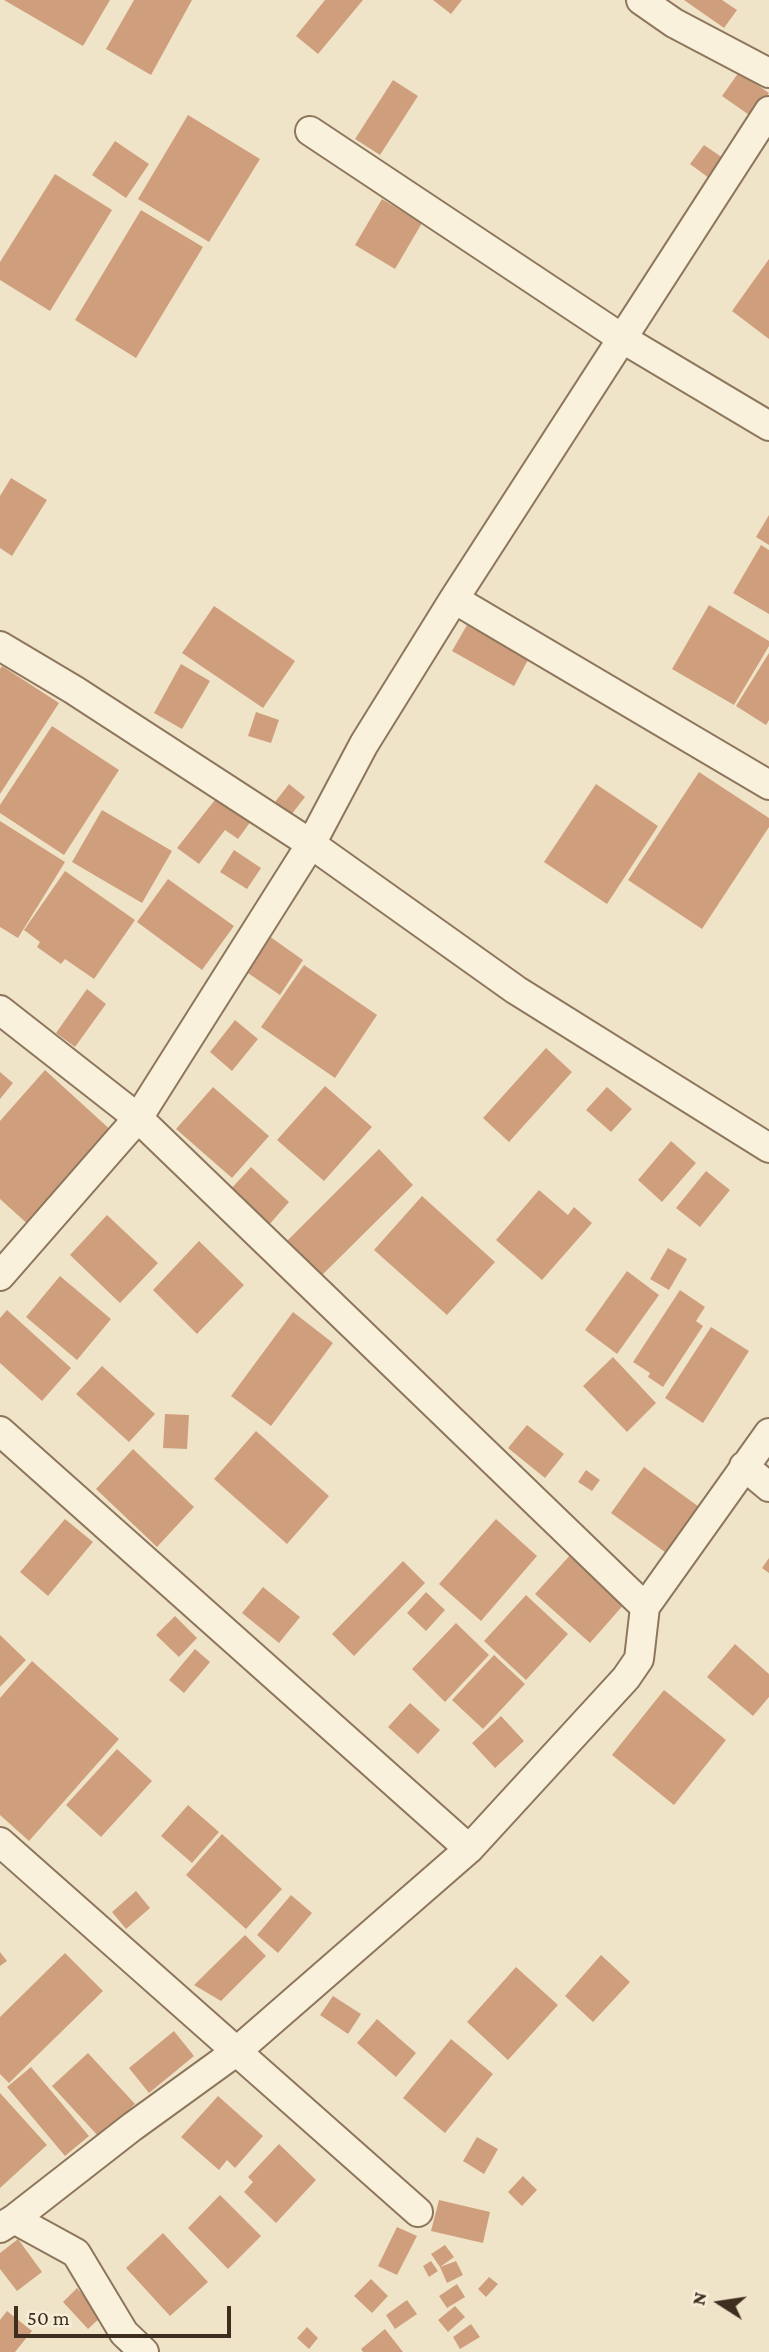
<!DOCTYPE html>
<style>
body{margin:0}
#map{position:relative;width:769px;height:2352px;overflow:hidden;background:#f0e4c8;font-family:"Crimson Pro",serif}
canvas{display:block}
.north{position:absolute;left:685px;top:2268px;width:70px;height:70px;-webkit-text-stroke:5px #f7eed8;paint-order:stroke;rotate:282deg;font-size:19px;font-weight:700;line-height:28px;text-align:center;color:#3d2e20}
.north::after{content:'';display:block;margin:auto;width:24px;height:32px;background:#3d2e20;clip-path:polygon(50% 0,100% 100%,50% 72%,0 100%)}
.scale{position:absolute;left:14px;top:2306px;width:217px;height:32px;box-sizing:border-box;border:4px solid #3d2e20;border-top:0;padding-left:9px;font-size:21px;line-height:24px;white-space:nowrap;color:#3d2e20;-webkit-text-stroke:5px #f7eed8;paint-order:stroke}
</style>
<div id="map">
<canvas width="769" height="2352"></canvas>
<div class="north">N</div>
<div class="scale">50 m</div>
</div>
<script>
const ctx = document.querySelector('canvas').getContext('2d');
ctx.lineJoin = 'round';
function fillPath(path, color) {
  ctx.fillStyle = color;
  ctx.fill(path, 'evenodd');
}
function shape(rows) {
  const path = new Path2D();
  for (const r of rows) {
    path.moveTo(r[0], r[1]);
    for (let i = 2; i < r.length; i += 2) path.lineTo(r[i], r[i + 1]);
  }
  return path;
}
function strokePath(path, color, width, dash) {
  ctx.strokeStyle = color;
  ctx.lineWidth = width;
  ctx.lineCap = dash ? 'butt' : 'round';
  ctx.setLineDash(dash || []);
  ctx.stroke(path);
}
fillPath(shape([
 [4,0,110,0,83,46],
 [134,0,192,0,151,75,106,49],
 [325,0,363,0,318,54,296,36],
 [433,0,462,0,451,14],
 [684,0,722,0,737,10,724,28],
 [739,72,769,93,752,117,722,96],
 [393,80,418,96,380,155,355,139],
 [188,115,260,159,209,242,138,199],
 [115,141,149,164,126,198,92,175],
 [704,145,723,158,709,178,690,164],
 [55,174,112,210,50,311,0,280,0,262],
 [382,199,422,223,395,269,355,245],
 [141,210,203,247,136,358,75,320],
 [769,259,769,339,732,311],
 [11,478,47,500,12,556,0,548,0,496],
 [769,515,769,545,756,537],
 [761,545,769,550,769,614,733,593],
 [709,605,769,641,769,646,734,705,672,669],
 [214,606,295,661,263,708,182,653],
 [467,625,528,660,514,686,452,651],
 [769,653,769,720,766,725,736,706],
 [181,664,210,681,182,729,154,713],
 [2,666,59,703,0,794,0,669],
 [256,712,279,720,271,743,248,736],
 [52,726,119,770,64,855,0,813,0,805],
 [699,772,769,818,769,827,702,929,628,880],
 [289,784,305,797,291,815,275,802],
 [596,784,658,826,607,904,544,862],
 [218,796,251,821,238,839,225,830,199,864,177,848],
 [102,810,172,851,142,903,72,862],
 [0,821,65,862,18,938,0,927],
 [234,850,261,868,247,889,220,872],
 [65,871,135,920,94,979,65,959,61,964,37,947,40,942,24,930],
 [168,879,234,926,202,970,137,922],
 [269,936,303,960,280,995,245,971],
 [304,965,377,1015,335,1078,261,1027],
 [87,989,106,1004,75,1047,56,1033],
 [235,1020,258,1039,232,1071,210,1052],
 [546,1048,572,1072,509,1142,483,1118],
 [45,1070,114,1133,31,1227,0,1199,0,1121],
 [0,1072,13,1083,0,1099],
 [325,1086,372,1127,324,1181,277,1140],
 [213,1087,269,1136,232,1178,176,1129],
 [607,1087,632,1109,611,1132,586,1110],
 [671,1141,696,1163,662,1202,638,1180],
 [379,1149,413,1185,318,1279,283,1245],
 [251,1167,289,1202,268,1226,230,1190],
 [706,1171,730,1190,700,1227,676,1208],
 [539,1190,568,1215,574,1207,592,1223,542,1280,496,1240],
 [422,1196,495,1262,447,1315,374,1250],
 [107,1215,158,1263,120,1303,70,1255],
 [199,1241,244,1285,197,1334,153,1290],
 [668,1248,687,1259,669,1290,650,1279],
 [627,1271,659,1295,617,1354,585,1330],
 [60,1276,111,1319,77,1360,26,1317],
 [680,1290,705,1307,696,1321,703,1326,663,1387,648,1377,650,1373,633,1362],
 [7,1310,71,1368,42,1401,0,1363,0,1318],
 [293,1312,333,1343,271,1426,231,1396],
 [711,1327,749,1351,703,1423,665,1398],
 [613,1357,656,1403,627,1432,583,1386],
 [102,1366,155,1414,129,1442,76,1394],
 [165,1414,189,1415,187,1449,163,1448],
 [527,1425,564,1454,545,1478,508,1448],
 [256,1431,329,1496,287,1544,214,1479],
 [133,1449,194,1507,157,1547,96,1489],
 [644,1467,702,1509,669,1555,611,1513],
 [586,1470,600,1480,592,1491,578,1482],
 [65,1519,93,1542,48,1596,20,1572],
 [496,1519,537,1556,481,1621,439,1584],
 [572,1553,626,1602,590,1643,535,1594],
 [769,1558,769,1573,762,1568],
 [403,1561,425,1583,354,1656,332,1634],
 [263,1587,300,1617,279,1643,242,1613],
 [426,1592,445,1610,426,1631,407,1613],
 [526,1595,568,1634,526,1680,484,1641],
 [175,1616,197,1638,179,1657,156,1635],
 [456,1623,489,1655,445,1702,412,1669],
 [0,1635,26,1660,0,1687],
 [735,1644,769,1674,769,1697,753,1716,707,1677],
 [195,1649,210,1662,184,1693,169,1680],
 [494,1655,525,1684,483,1729,452,1700],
 [32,1661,119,1739,29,1841,0,1815,0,1698],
 [664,1690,726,1740,674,1805,612,1755],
 [410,1703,440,1730,418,1754,388,1727],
 [501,1716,524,1741,495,1768,472,1743],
 [117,1749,152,1781,101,1837,66,1805],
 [188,1805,219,1832,192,1863,161,1836],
 [222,1834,282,1889,246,1929,186,1875],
 [136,1891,150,1908,126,1929,112,1912],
 [291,1895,312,1913,278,1953,257,1935],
 [245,1935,266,1956,221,2001,194,1985],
 [0,1952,7,1961,0,1966],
 [65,1953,103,1991,9,2083,0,2074,0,2017],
 [601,1955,630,1982,593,2022,565,1996],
 [516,1967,558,2005,508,2060,467,2022],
 [333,1996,361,2014,348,2034,320,2015],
 [377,2019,416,2053,396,2077,357,2043],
 [174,2031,194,2056,149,2093,129,2068],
 [451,2039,493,2074,445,2133,403,2098],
 [88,2053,135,2104,99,2137,52,2086],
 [31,2067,89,2136,65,2156,7,2087],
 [0,2093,47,2145,0,2188],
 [218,2096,263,2136,235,2168,227,2160,219,2170,181,2137],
 [477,2137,498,2149,484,2174,463,2161],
 [279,2144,316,2180,276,2223,244,2192,253,2182,248,2177],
 [523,2176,537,2190,522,2206,508,2192],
 [220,2195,261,2236,228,2269,188,2228],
 [439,2200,490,2212,483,2243,431,2231],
 [397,2227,417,2236,397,2275,378,2266],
 [163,2233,208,2282,170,2316,126,2268],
 [18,2239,42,2272,17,2291,0,2269,0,2253],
 [445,2245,454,2257,440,2267,456,2261,463,2275,447,2283,440,2267,431,2254],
 [431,2261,438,2271,429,2277,423,2266],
 [489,2277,498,2284,486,2297,478,2289],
 [371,2279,388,2296,372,2313,354,2296],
 [457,2284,465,2297,447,2308,439,2296],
 [77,2288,102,2316,88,2329,63,2302],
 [407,2300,417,2314,395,2329,386,2315],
 [455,2306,465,2317,448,2332,438,2320],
 [7,2311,32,2331,15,2352,0,2352,0,2320],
 [471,2324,480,2337,460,2349,453,2337],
 [307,2327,318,2338,309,2349,297,2338],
 [385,2329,403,2352,363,2352,361,2349]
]), '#cf9f7d');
const street = shape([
 [641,0,674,23,769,73],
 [310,131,623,339,769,426],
 [454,599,769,785],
 [0,646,74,690,311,844,516,990,769,1148],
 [0,1010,138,1118,645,1607,639,1659,626,1678,469,1849,237,2051,132,2127,14,2219],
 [0,1276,138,1118,311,844,364,744,454,599,769,111],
 [0,1431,469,1849],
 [744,1466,769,1487],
 [645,1607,769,1433],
 [0,1842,418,2212],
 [0,2228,14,2219,76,2253,124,2333,144,2352]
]);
strokePath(street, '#8d765c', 32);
strokePath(street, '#faf1dc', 28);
</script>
